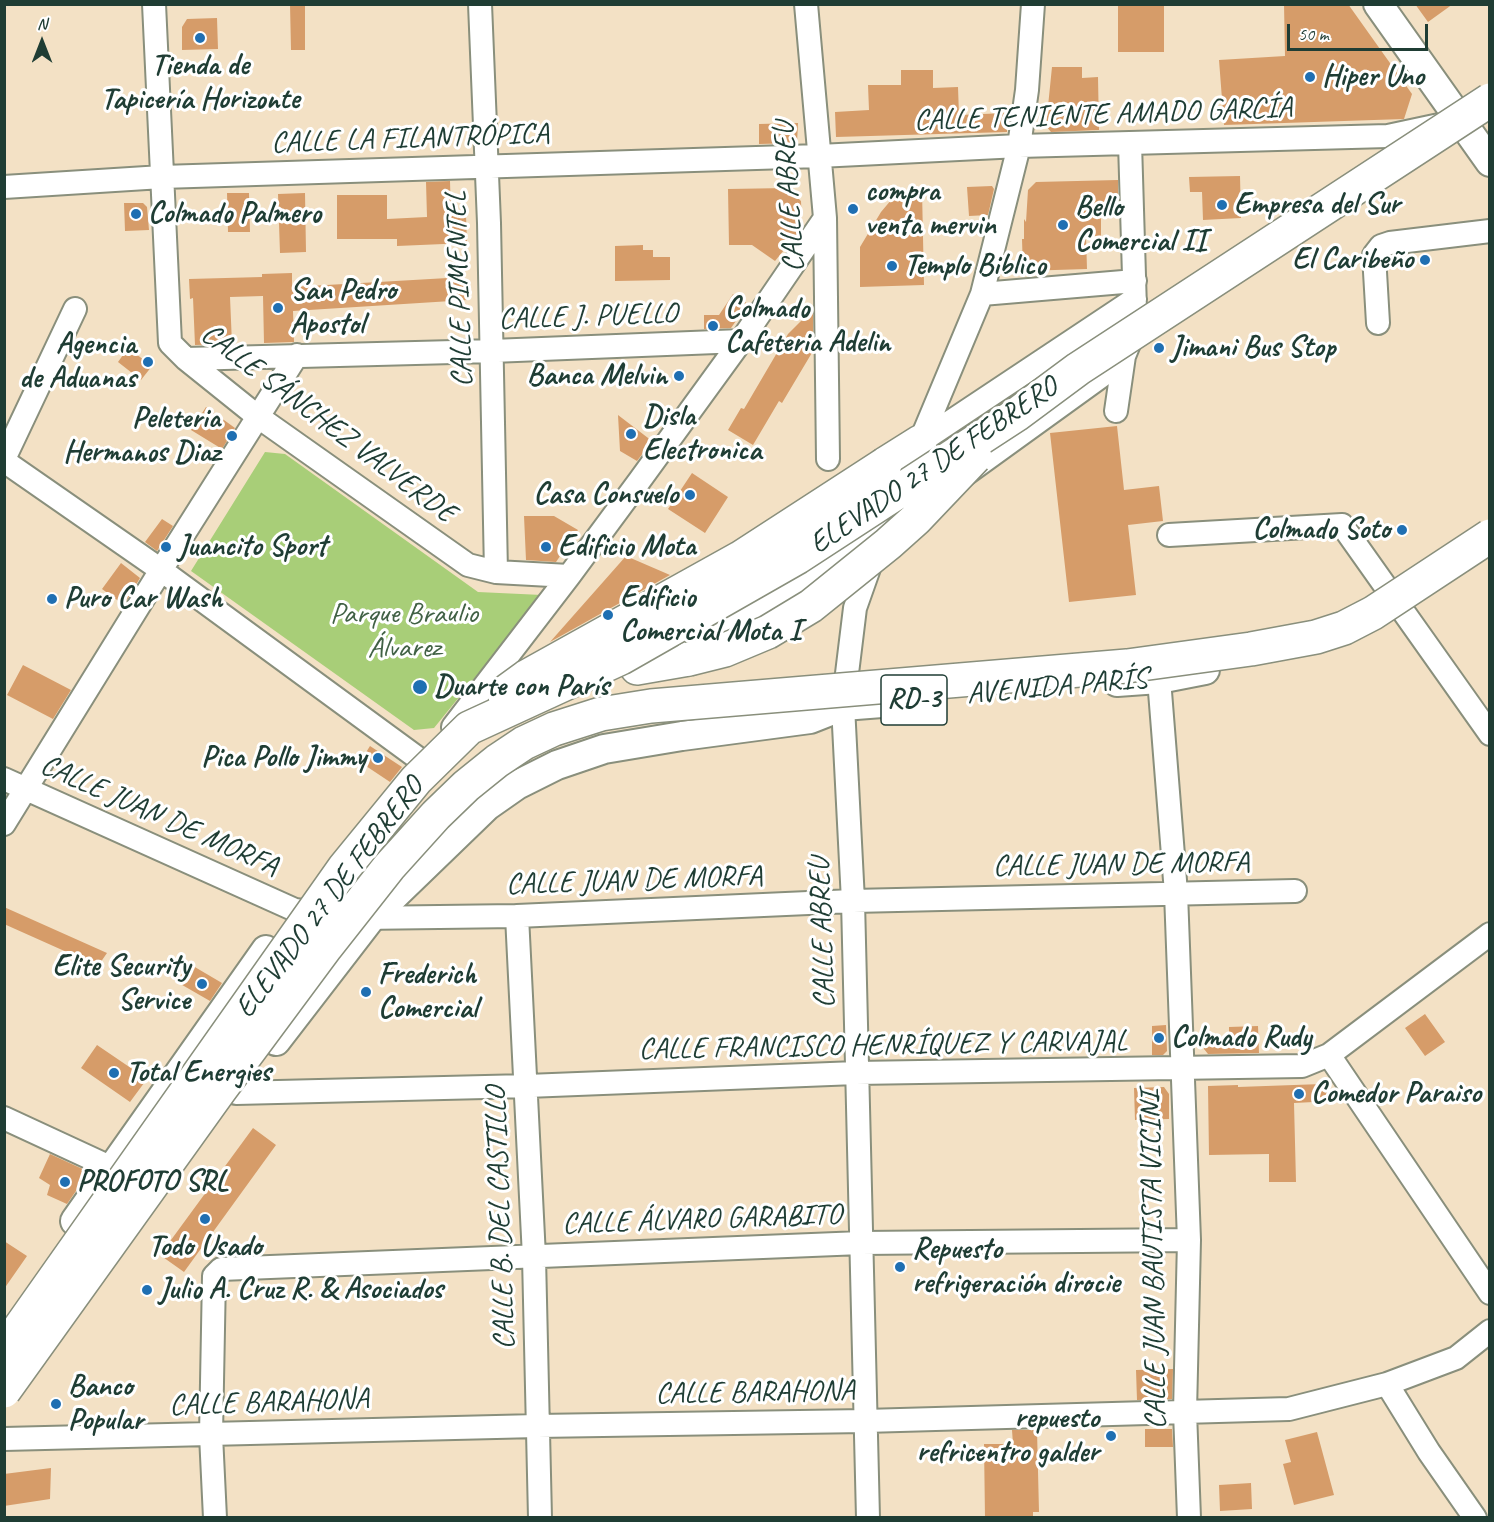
<!DOCTYPE html>
<meta charset="utf-8">
<style>
body{margin:0}
#map{position:relative;width:1494px;height:1522px;overflow:hidden;background:#f3e1c5;font-family:Caveat,sans-serif}
canvas{display:block}
.frame{position:absolute;inset:0;border:6px solid #1f3d34;pointer-events:none}
.north{position:absolute;left:12px;top:12px;width:60px;height:60px;-webkit-text-stroke:4px #fff;paint-order:stroke;rotate:0deg;font-size:16px;font-weight:700;line-height:24px;text-align:center;color:#1f3d34}
.north::after{content:'';display:block;margin:auto;width:21px;height:27px;background:#1f3d34;clip-path:polygon(50% 0,100% 100%,50% 72%,0 100%)}
.scale{position:absolute;left:1287px;top:24px;width:141px;height:27px;box-sizing:border-box;border:3px solid #1f3d34;border-top:0;padding-left:8px;font-size:18px;line-height:21px;white-space:nowrap;color:#1f3d34;-webkit-text-stroke:4px #fff;paint-order:stroke}
</style>
<div id="map">
<canvas width="1494" height="1522"></canvas>
<div class="frame"></div>
<div class="north">N</div>
<div class="scale">50 m</div>
</div>
<script>
const ctx = document.querySelector('canvas').getContext('2d');
ctx.lineJoin = 'round';
function fillPath(path, color) {
  ctx.fillStyle = color;
  ctx.fill(path, 'evenodd');
}
function shape(rows) {
  const path = new Path2D();
  for (const r of rows) {
    path.moveTo(r[0], r[1]);
    for (let i = 2; i < r.length; i += 2) path.lineTo(r[i], r[i + 1]);
  }
  return path;
}
function strokePath(path, color, width, dash) {
  ctx.strokeStyle = color;
  ctx.lineWidth = width;
  ctx.lineCap = dash ? 'butt' : 'round';
  ctx.setLineDash(dash || []);
  ctx.stroke(path);
}
function label(font, color, halo, rows, align = 'center') {
  ctx.font = font + ' Caveat,sans-serif';
  ctx.lineWidth = 6;
  ctx.setLineDash([]);
  ctx.textBaseline = 'middle';
  ctx.strokeStyle = halo;
  ctx.fillStyle = color;
  for (const [text, x, y, turn = 0] of rows) {
    ctx.save();
    ctx.translate(x, y);
    ctx.rotate((+turn || 0) * Math.PI / 180);
    ctx.textAlign = isNaN(turn) ? turn : align;
    if (halo) ctx.strokeText(text, 0, 0);
    ctx.fillText(text, 0, 0);
    ctx.restore();
  }
}
fillPath(shape([
 [265,452,285,454,478,592,542,595,434,728,414,730,191,571]
]), '#a8ce78');
fillPath(shape([
 [290,4,305,4,305,50,291,50],
 [1118,4,1164,4,1164,52,1118,52],
 [1284,4,1348,4,1412,94,1404,119,1224,125,1219,60,1285,56],
 [1415,4,1453,4,1428,22],
 [217,18,218,49,182,50,182,27,187,19],
 [1052,67,1082,67,1082,78,1098,77,1099,130,1051,132,1046,126],
 [901,70,933,70,933,88,958,87,959,115,1007,113,1007,132,836,137,835,112,869,110,868,85,901,85],
 [798,123,797,143,759,144,759,124],
 [1240,176,1241,218,1203,220,1202,192,1190,192,1189,177],
 [1118,180,1118,209,1101,209,1101,236,1086,236,1087,269,1023,271,1022,239,1024,239,1024,219,1026,222,1028,190,1036,182],
 [450,181,451,216,466,215,467,243,397,246,397,239,337,239,337,195,387,195,387,219,427,217,426,182],
 [992,186,994,189,988,215,969,216,967,187],
 [787,188,801,201,802,228,775,261,752,245,729,245,728,189],
 [922,190,924,285,860,287,860,247,881,212,897,193],
 [227,193,249,193,250,232,228,232],
 [305,193,306,252,280,253,278,194],
 [124,203,143,203,147,207,149,230,125,231],
 [643,245,643,250,653,250,653,257,670,257,670,280,615,281,615,246],
 [292,273,292,287,465,277,467,300,293,311,294,342,264,343,263,296,230,297,232,344,195,345,193,298,190,299,189,279,262,277,262,274],
 [733,294,748,304,731,328,704,329,704,315,719,315],
 [813,309,813,351,782,403,779,401,753,445,728,430,741,408,744,409,788,334],
 [128,348,152,366,141,380,118,362],
 [206,407,235,428,222,449,191,430],
 [618,415,652,441,637,461,620,451],
 [1117,426,1124,490,1159,486,1163,521,1128,525,1136,595,1069,602,1050,433],
 [692,473,728,497,705,533,668,509],
 [524,516,554,516,578,530,556,562,526,560],
 [162,519,173,526,157,551,145,542],
 [626,556,670,575,550,642],
 [121,563,140,578,124,605,102,589],
 [23,665,71,690,53,719,7,695],
 [370,746,402,767,390,782,360,762],
 [4,907,107,953,98,966,4,924],
 [188,963,222,983,210,1001,177,982],
 [1425,1014,1445,1042,1425,1056,1405,1028],
 [1166,1025,1167,1051,1163,1055,1152,1055,1152,1026],
 [1258,1026,1259,1053,1208,1054,1204,1049,1204,1038,1229,1037,1229,1027],
 [97,1045,147,1079,130,1102,81,1068],
 [1322,1084,1327,1086,1336,1098,1321,1106,1314,1102,1294,1103,1296,1182,1269,1182,1269,1154,1209,1155,1208,1086,1238,1085,1238,1087],
 [1164,1087,1169,1094,1169,1119,1135,1120,1134,1088],
 [253,1128,276,1145,184,1272,160,1255],
 [50,1154,89,1172,67,1204,47,1195,50,1185,39,1178],
 [4,1241,27,1256,4,1289],
 [1173,1369,1172,1399,1137,1400,1136,1370],
 [1145,1429,1172,1429,1173,1447,1145,1447],
 [1012,1430,1037,1430,1039,1512,1033,1512,1033,1518,985,1518,984,1444,1013,1444],
 [1317,1432,1334,1495,1294,1505,1283,1464,1291,1462,1285,1440],
 [51,1468,50,1499,4,1506,4,1474],
 [1251,1483,1252,1509,1220,1511,1219,1485]
]), '#d69c69');
const minor = shape([
 [154,4,170,343,186,359,257,416,468,565,496,572,569,576],
 [480,4,489,223,496,572],
 [806,4,825,218,828,459],
 [4,187,162,177,819,156,1019,146,1388,136,1444,124],
 [982,294,1135,281],
 [1378,323,1374,255,1381,246,1390,243,1490,231],
 [186,359,492,351,741,341],
 [1116,411,1124,356,1133,334,1135,309,1130,143],
 [920,442,1135,299],
 [915,454,982,294,1019,146,1027,90,1033,4],
 [4,459,75,309],
 [4,461,161,570,419,759],
 [1169,535,1342,525,1490,734],
 [1159,679,1176,893,1189,1240,1185,1412,1189,1518],
 [453,727,569,576,640,480,741,341,825,218],
 [4,779,295,910,325,914],
 [4,824,161,570,297,355],
 [517,916,534,1257,540,1518],
 [361,918,517,916,853,901,1295,891],
 [1329,1055,1490,1293],
 [236,1093,527,1086,856,1073,1302,1066,1329,1055,1490,934],
 [4,1118,112,1168],
 [1387,1384,1429,1452,1475,1518],
 [4,1439,537,1426,865,1421,1289,1409,1387,1384,1456,1358,1490,1331],
 [215,1518,211,1435,214,1276,221,1269,861,1243,1189,1240],
 [868,1518,853,901,843,706,855,608,873,557]
]);
const major = shape([
 [1378,4,1490,162],
 [958,476,1120,359],
 [676,651,707,638,758,613,910,509],
 [1117,682,1159,679,1205,670],
 [276,1041,370,919,487,806,517,785,557,765,604,749,682,736,810,719,843,706,882,703],
 [75,1221,266,950]
]);
const highway = shape([
 [885,464,920,442],
 [637,668,689,659]
]);
strokePath(minor, '#898f7c', 26);
strokePath(major, '#898f7c', 32);
strokePath(highway, '#898f7c', 36);
strokePath(minor, '#fff', 22);
strokePath(major, '#fff', 28);
strokePath(highway, '#fff', 33);
const highwayBridge = shape([
 [689,659,725,650,768,632,811,606,888,544,916,519,975,457],
 [504,693,526,677,740,558,885,464],
 [4,1350,344,868,416,780,469,728,621,658,798,557,1016,415,1078,369,1490,100],
 [4,1391,220,1090,326,947,389,867,436,815,466,786,497,761,524,743,554,729,601,714,651,706,1127,666,1251,649,1316,637,1344,628,1373,613,1490,536]
]);
strokePath(highwayBridge, '#898f7c', 36, []);
strokePath(highwayBridge, '#fff', 33);
for (const [x, y, r, color] of [
 [200,38,6,"#1f6fb2"],
 [1310,77,6,"#1f6fb2"],
 [1222,205,6,"#1f6fb2"],
 [853,209,6,"#1f6fb2"],
 [136,214,6,"#1f6fb2"],
 [1063,225,6,"#1f6fb2"],
 [1425,260,6,"#1f6fb2"],
 [892,266,6,"#1f6fb2"],
 [278,308,6,"#1f6fb2"],
 [713,326,6,"#1f6fb2"],
 [1159,348,6,"#1f6fb2"],
 [148,362,6,"#1f6fb2"],
 [679,376,6,"#1f6fb2"],
 [631,434,6,"#1f6fb2"],
 [232,436,6,"#1f6fb2"],
 [690,495,6,"#1f6fb2"],
 [1402,530,6,"#1f6fb2"],
 [166,547,6,"#1f6fb2"],
 [546,547,6,"#1f6fb2"],
 [52,599,6,"#1f6fb2"],
 [608,615,6,"#1f6fb2"],
 [420,687,8,"#1f6fb2"],
 [378,758,6,"#1f6fb2"],
 [202,984,6,"#1f6fb2"],
 [366,992,6,"#1f6fb2"],
 [1159,1038,6,"#1f6fb2"],
 [114,1073,6,"#1f6fb2"],
 [1299,1094,6,"#1f6fb2"],
 [65,1182,6,"#1f6fb2"],
 [205,1219,6,"#1f6fb2"],
 [900,1267,6,"#1f6fb2"],
 [147,1290,6,"#1f6fb2"],
 [56,1404,6,"#1f6fb2"],
 [1111,1436,6,"#1f6fb2"]
]) {
  const dot = new Path2D();
  dot.arc(x, y, r, 0, 2 * Math.PI);
  ctx.fillStyle = color;
  ctx.fill(dot);
  strokePath(dot, '#fff', 2);
}
for (const [x, y, w] of [
 [914,700,66]
]) {
  const box = new Path2D();
  box.roundRect(x - w / 2, y - 25, w, 50, 4.5);
  ctx.fillStyle = '#fff';
  ctx.fill(box);
  strokePath(box, '#1f3d34', 1.5);
}
label('bold 28px', '#1f3d34', null, [
 ["RD-3",914,700]
]);
label('bold 30px', '#1f3d34', '#fff', [
 ["Tienda de",200,66,"center"],
 ["Tapicería Horizonte",200,100,"center"],
 ["Hiper Uno",1322,77],
 ["compra",865,192],
 ["venta mervin",865,226],
 ["Empresa del Sur",1234,205],
 ["Bello",1075,208],
 ["Comercial II",1075,242],
 ["Colmado Palmero",148,214],
 ["El Caribeño",1413,260,"right"],
 ["Templo Biblico",904,266],
 ["San Pedro",290,291],
 ["Apostol",290,325],
 ["Colmado",725,309],
 ["Cafeteria Adelin",725,343],
 ["Agencia",136,345,"right"],
 ["de Aduanas",136,379,"right"],
 ["Jimani Bus Stop",1171,348],
 ["Banca Melvin",667,376,"right"],
 ["Disla",643,417],
 ["Electronica",643,451],
 ["Peleteria",220,419,"right"],
 ["Hermanos Diaz",220,453,"right"],
 ["Casa Consuelo",678,495,"right"],
 ["Colmado Soto",1390,530,"right"],
 ["Juancito Sport",178,547],
 ["Edificio Mota",558,547],
 ["Edificio",620,598],
 ["Comercial Mota I",620,632],
 ["Puro Car Wash",64,599],
 ["Duarte con París",434,687],
 ["Pica Pollo Jimmy",366,758,"right"],
 ["Elite Security",190,967,"right"],
 ["Service",190,1001,"right"],
 ["Frederich",378,975],
 ["Comercial",378,1009],
 ["Colmado Rudy",1171,1038],
 ["Total Energies",126,1073],
 ["Comedor Paraiso",1311,1094],
 ["PROFOTO SRL",77,1182],
 ["Todo Usado",205,1247,"center"],
 ["Repuesto",912,1250],
 ["refrigeración dirocie",912,1284],
 ["Julio A. Cruz R. & Asociados",159,1290],
 ["Banco",68,1387],
 ["Popular",68,1421],
 ["repuesto",1099,1419,"right"],
 ["refricentro galder",1099,1453,"right"]
], 'left');
label('30px', '#1f3d34', '#fff', [
 ["CALLE TENIENTE AMADO GARCÍA",1103,115,-2],
 ["CALLE LA FILANTRÓPICA",410,139,-2],
 ["CALLE ABREU",790,197,-94],
 ["CALLE PIMENTEL",460,289,-92],
 ["CALLE J. PUELLO",588,317,-2],
 ["CALLE SÁNCHEZ VALVERDE",328,424,37],
 ["ELEVADO 27 DE FEBRERO",934,466,-34],
 ["AVENIDA PARÍS",1057,687,-5],
 ["CALLE JUAN DE MORFA",159,816,24],
 ["CALLE JUAN DE MORFA",1121,865,-1],
 ["CALLE JUAN DE MORFA",634,881,-2],
 ["ELEVADO 27 DE FEBRERO",330,898,-53],
 ["CALLE ABREU",823,933,-92],
 ["CALLE FRANCISCO HENRÍQUEZ Y CARVAJAL",883,1046,-1],
 ["CALLE B. DEL CASTILLO",501,1218,-92],
 ["CALLE ÁLVARO GARABITO",702,1220,-2],
 ["CALLE JUAN BAUTISTA VICINI",1154,1260,-91],
 ["CALLE BARAHONA",755,1393,-1],
 ["CALLE BARAHONA",269,1403,-2]
]);
label('30px', '#416145', '#fff', [
 ["Parque Braulio",404,614],
 ["Álvarez",404,648]
]);
</script>
